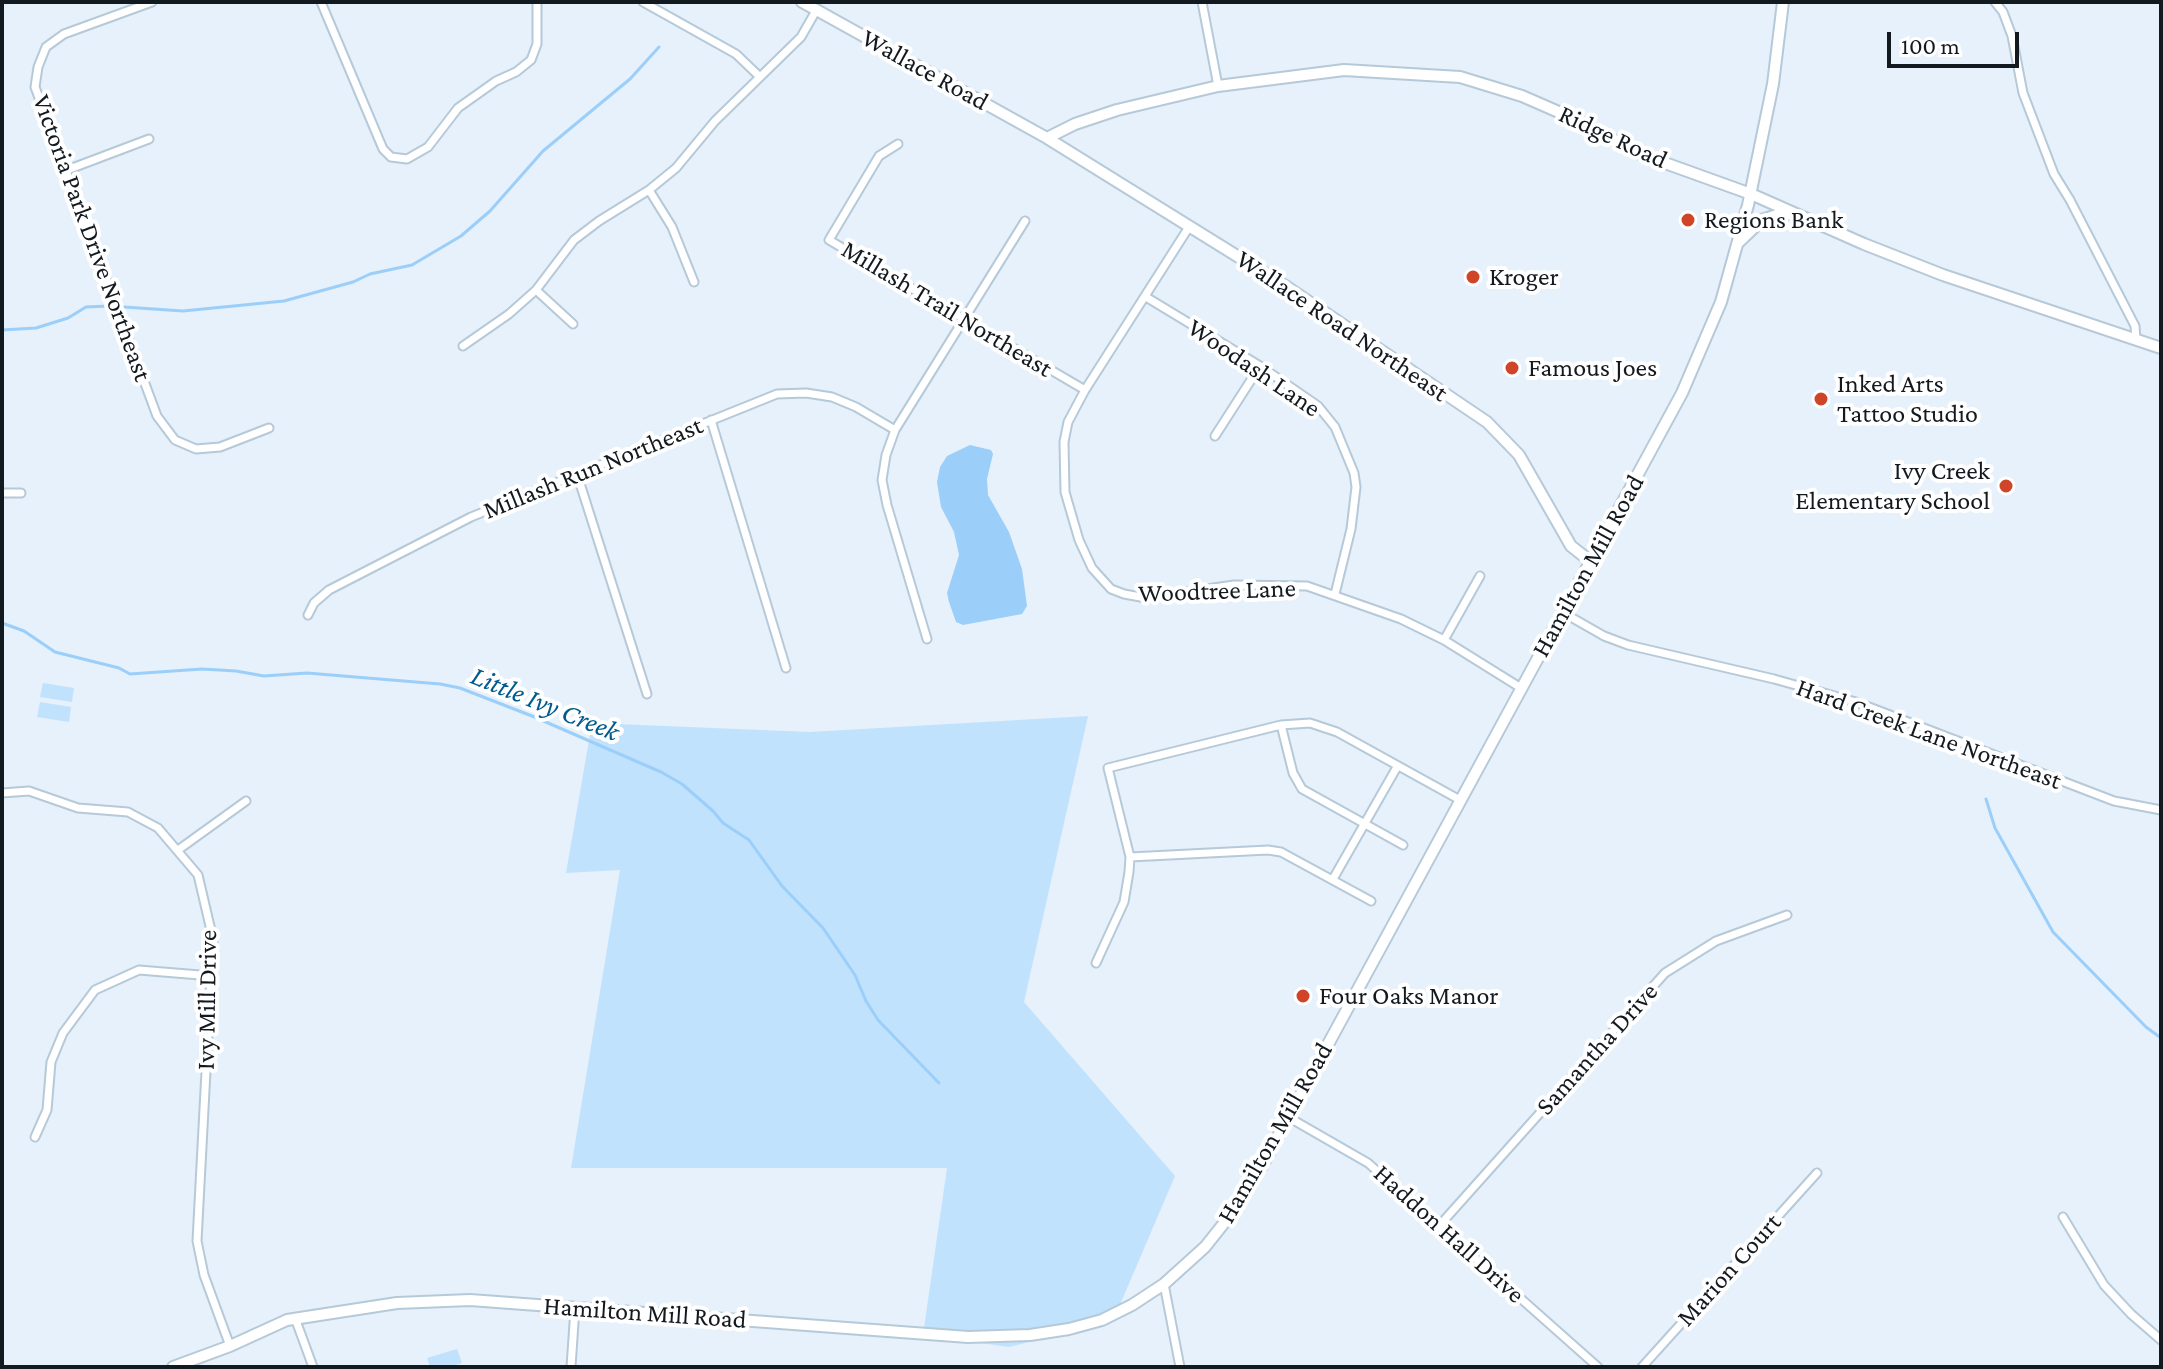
<!DOCTYPE html>
<style>
body{margin:0}
#map{position:relative;width:2163px;height:1369px;overflow:hidden;background:#e6f1fb;font-family:"Crimson Pro",serif}
canvas{display:block}
.frame{position:absolute;inset:0;border:4px solid #131a1f;pointer-events:none}
.scale{position:absolute;left:1887px;top:32px;width:132px;height:36px;box-sizing:border-box;border:4px solid #131a1f;border-top:0;padding-left:10px;font-size:24px;line-height:28px;white-space:nowrap;color:#131a1f;-webkit-text-stroke:6px #fff;paint-order:stroke}
</style>
<div id="map">
<canvas width="2163" height="1369"></canvas>
<div class="frame"></div>
<div class="scale">100 m</div>
</div>
<script>
const ctx = document.querySelector('canvas').getContext('2d');
ctx.lineJoin = 'round';
function fillPath(path, color) {
  ctx.fillStyle = color;
  ctx.fill(path, 'evenodd');
}
function shape(rows) {
  const path = new Path2D();
  for (const r of rows) {
    path.moveTo(r[0], r[1]);
    for (let i = 2; i < r.length; i += 2) path.lineTo(r[i], r[i + 1]);
  }
  return path;
}
function strokePath(path, color, width, dash) {
  ctx.strokeStyle = color;
  ctx.lineWidth = width;
  ctx.lineCap = dash ? 'butt' : 'round';
  ctx.setLineDash(dash || []);
  ctx.stroke(path);
}
function label(font, color, halo, rows, align = 'center') {
  ctx.font = font + ' "Crimson Pro",serif';
  ctx.lineWidth = 8;
  ctx.setLineDash([]);
  ctx.textBaseline = 'middle';
  ctx.strokeStyle = halo;
  ctx.fillStyle = color;
  for (const [text, x, y, turn = 0] of rows) {
    ctx.save();
    ctx.translate(x, y);
    ctx.rotate((+turn || 0) * Math.PI / 180);
    ctx.textAlign = isNaN(turn) ? turn : align;
    if (halo) ctx.strokeText(text, 0, 0);
    ctx.fillText(text, 0, 0);
    ctx.restore();
  }
}
fillPath(shape([
 [43,683,74,688,72,702,40,697],
 [40,702,71,707,69,722,37,717],
 [1088,716,1024,1002,1175,1176,1113,1321,1009,1347,923,1335,947,1168,571,1168,620,870,566,873,592,723,810,732],
 [457,1349,462,1363,449,1367,430,1367,427,1358]
]), '#c1e2fd');
fillPath(shape([
 [970,445,991,450,993,454,987,479,988,495,1009,532,1022,569,1027,606,1022,614,963,625,956,622,949,602,947,593,959,555,954,532,941,507,937,482,940,467,947,456]
]), '#9bcff9');
strokePath(shape([
 [124,307,183,311,284,301,353,282,370,274,412,265,461,236,490,211,543,151,630,79,659,47],
 [2,330,36,328,68,318,86,307,110,306],
 [2,623,24,631,55,652,119,668,130,674,202,669,236,671,264,676,307,673,440,684,460,688,532,716,661,772,682,784,713,811,723,823,749,840,782,886,823,928,855,975,866,1001,878,1020,939,1083],
 [1986,799,1995,828,2053,932,2146,1027,2161,1038]
]), '#9bcff9', 3);
const street = shape([
 [152,2,64,34,46,47,38,67,35,87,157,416,175,440,196,449,220,447,269,428],
 [321,2,383,149,391,157,407,159,428,147,458,108,496,81,516,72,531,60,537,44,537,2],
 [643,2,736,54,760,77],
 [1202,2,1218,86],
 [1995,2,2003,12,2012,36,2023,93,2054,174,2070,200,2135,326,2136,340],
 [898,144,879,156,829,240,1085,390],
 [67,170,149,139],
 [649,190,672,227,694,282],
 [1189,227,1085,390,1068,422,1064,442,1065,492,1079,540,1092,568,1111,589,1124,594,1146,598,1234,585,1307,586,1401,619,1444,640,1521,688],
 [536,290,573,324],
 [1146,297,1260,366,1318,406,1335,427,1354,473,1356,487,1351,529,1335,594],
 [463,346,509,314,536,290,574,240,599,221,649,190,676,168,715,121,801,37,817,9],
 [711,420,786,668],
 [1215,436,1260,366],
 [577,474,647,694],
 [2,493,21,493],
 [1562,612,1604,636,1628,645,1774,679,1856,702,2114,801,2161,810],
 [308,615,314,603,329,590,471,517,777,394,806,393,832,397,856,407,895,430],
 [927,639,887,505,882,480,886,455,895,430,1025,221],
 [1444,640,1480,576],
 [1281,725,1293,773,1302,789,1403,845],
 [2,793,29,791,78,808,128,812,158,828,198,875,213,939,197,1241,204,1275,230,1346],
 [178,850,246,801],
 [1130,857,1268,850,1281,852,1371,901],
 [1333,879,1397,767],
 [1096,963,1124,902,1129,872,1130,857,1108,768,1281,725,1310,723,1337,732,1460,800],
 [1288,1117,1368,1163,1598,1367],
 [35,1137,47,1110,51,1062,63,1033,95,990,139,970,212,976],
 [2063,1217,2104,1285,2131,1314,2161,1340],
 [1439,1226,1665,973,1716,941,1787,915],
 [1164,1284,1180,1367],
 [295,1318,313,1367],
 [571,1367,575,1308],
 [1642,1367,1817,1173]
]);
const secondary = shape([
 [802,2,1047,138,1287,287,1487,422,1519,455,1571,546,1590,561],
 [1047,138,1075,124,1117,110,1218,86,1344,70,1460,77,1522,96,1577,120,1640,154,1751,194,1864,244,1943,275,2161,348],
 [1739,242,1762,220,1777,215,1793,214],
 [173,1367,230,1346,287,1320,397,1303,470,1300,968,1337,1030,1335,1069,1329,1102,1320,1132,1305,1164,1284,1205,1247,1236,1208,1263,1164,1682,393,1721,302,1748,205,1773,84,1783,2]
]);
strokePath(street, '#b6c9d8', 11);
strokePath(secondary, '#b6c9d8', 14);
strokePath(street, '#fff', 7);
strokePath(secondary, '#fff', 10);
for (const [x, y, r, color] of [
 [1688,220,8,"#d04528"],
 [1473,277,8,"#d04528"],
 [1512,368,8,"#d04528"],
 [1821,399,8,"#d04528"],
 [2006,486,8,"#d04528"],
 [1303,996,8,"#d04528"]
]) {
  const dot = new Path2D();
  dot.arc(x, y, r, 0, 2 * Math.PI);
  ctx.fillStyle = color;
  ctx.fill(dot);
  strokePath(dot, '#fff', 3);
}
label('26px', '#131a1f', '#fff', [
 ["Wallace Road",925,70,29],
 ["Ridge Road",1613,137,25],
 ["Victoria Park Drive Northeast",92,238,70],
 ["Millash Trail Northeast",947,309,31],
 ["Wallace Road Northeast",1342,326,34],
 ["Woodash Lane",1254,368,34],
 ["Millash Run Northeast",593,468,-22],
 ["Hamilton Mill Road",1588,566,-61],
 ["Woodtree Lane",1217,591,-2],
 ["Hard Creek Lane Northeast",1929,734,20],
 ["Ivy Mill Drive",207,1000,-89],
 ["Samantha Drive",1597,1049,-48],
 ["Hamilton Mill Road",1275,1133,-60],
 ["Haddon Hall Drive",1449,1234,42],
 ["Marion Court",1729,1270,-48],
 ["Hamilton Mill Road",645,1313,4]
]);
label('26px', '#131a1f', '#fff', [
 ["Regions Bank",1704,220],
 ["Kroger",1489,277],
 ["Famous Joes",1528,368],
 ["Inked Arts",1837,384],
 ["Tattoo Studio",1837,414],
 ["Ivy Creek",1990,471,"right"],
 ["Elementary School",1990,501,"right"],
 ["Four Oaks Manor",1319,996]
], 'left');
label('italic 28px', '#015b8e', '#fff', [
 ["Little Ivy Creek",545,704,22]
]);
</script>
